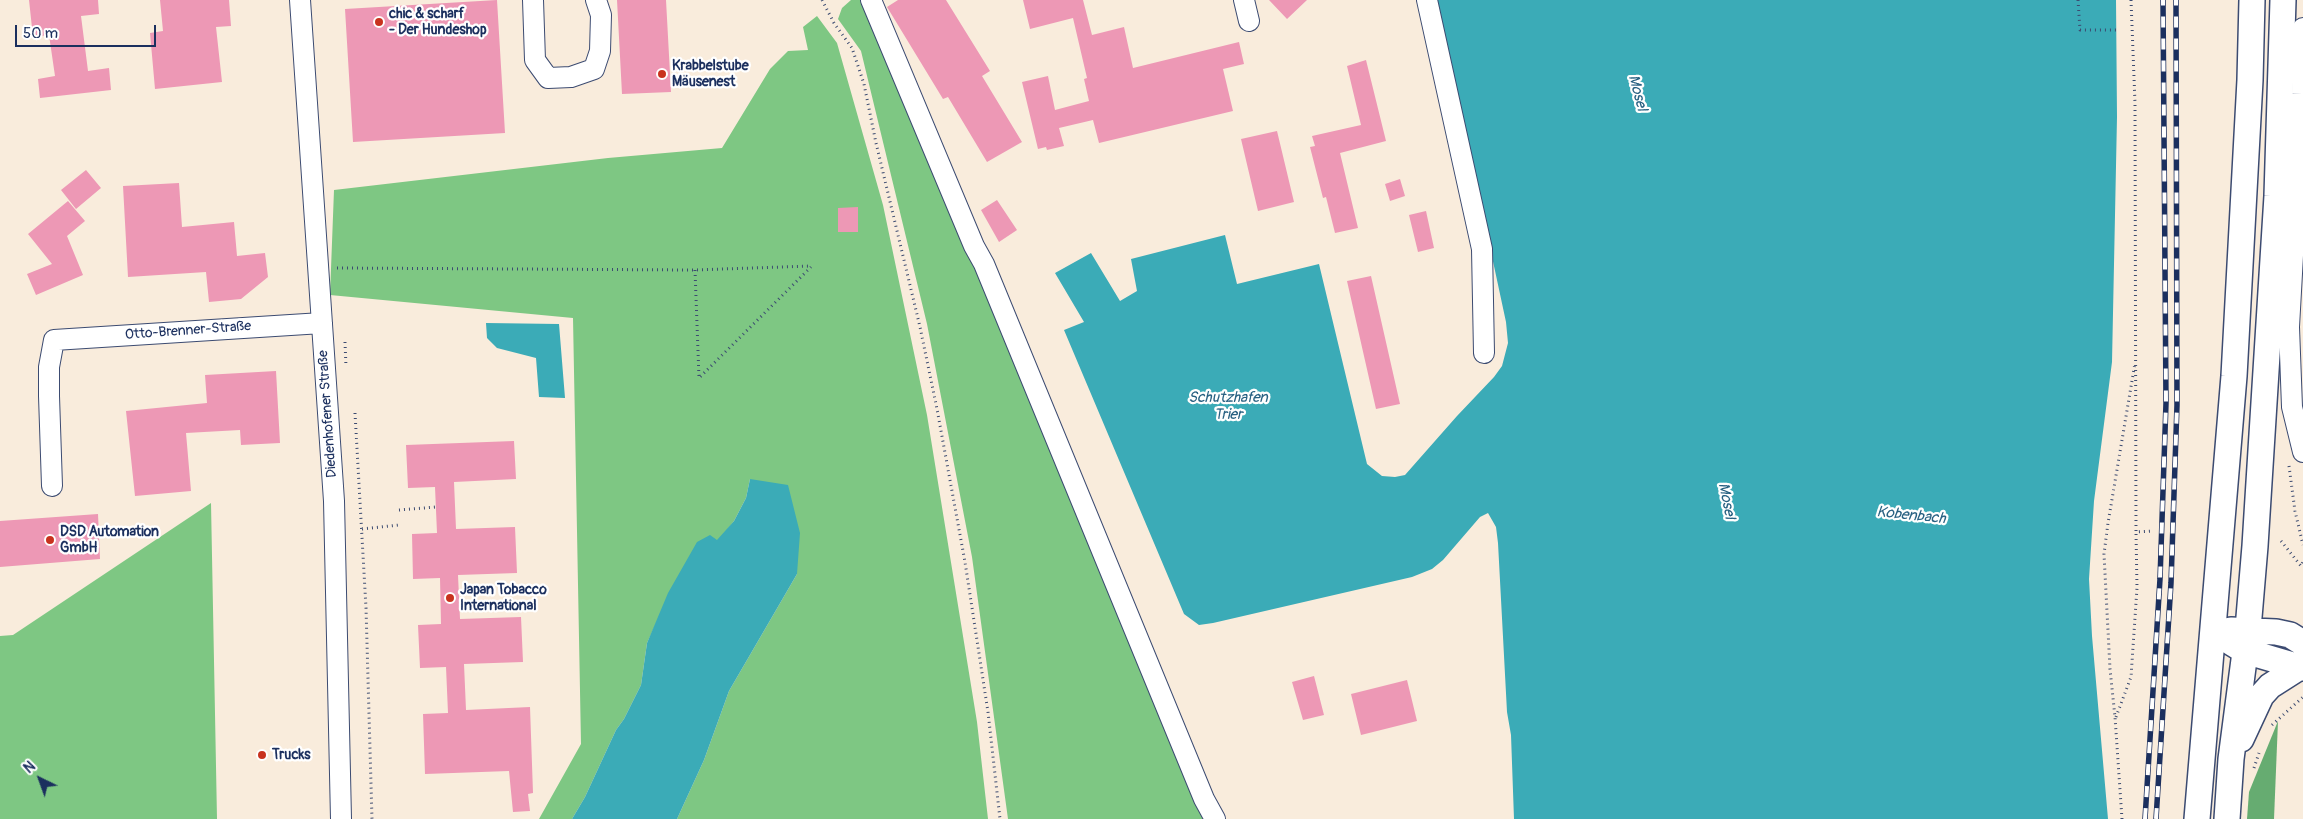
<!DOCTYPE html>
<meta charset="utf-8">
<style>
body{margin:0}
#map{position:relative;width:2303px;height:819px;overflow:hidden;background:#f9ecdc;font-family:Pangolin,sans-serif}
canvas{display:block}
.north{position:absolute;left:15px;top:754px;width:50px;height:50px;-webkit-text-stroke:4px #fff;paint-order:stroke;rotate:318deg;font-size:14px;font-weight:700;line-height:20px;text-align:center;color:#1b2f5e}
.north::after{content:'';display:block;margin:auto;width:18px;height:22px;background:#1b2f5e;clip-path:polygon(50% 0,100% 100%,50% 72%,0 100%)}
.scale{position:absolute;left:15px;top:25px;width:141px;height:22px;box-sizing:border-box;border:2px solid #1b2f5e;border-top:0;padding-left:6px;font-size:15px;line-height:18px;white-space:nowrap;color:#1b2f5e;-webkit-text-stroke:4px #fff;paint-order:stroke}
</style>
<div id="map">
<canvas width="2303" height="819"></canvas>
<div class="north">N</div>
<div class="scale">50 m</div>
</div>
<script>
const ctx = document.querySelector('canvas').getContext('2d');
ctx.lineJoin = 'round';
function fillPath(path, color) {
  ctx.fillStyle = color;
  ctx.fill(path, 'evenodd');
}
function shape(rows) {
  const path = new Path2D();
  for (const r of rows) {
    path.moveTo(r[0], r[1]);
    for (let i = 2; i < r.length; i += 2) path.lineTo(r[i], r[i + 1]);
  }
  return path;
}
function strokePath(path, color, width, dash) {
  ctx.strokeStyle = color;
  ctx.lineWidth = width;
  ctx.lineCap = dash ? 'butt' : 'round';
  ctx.setLineDash(dash || []);
  ctx.stroke(path);
}
function label(font, color, halo, rows, align = 'center') {
  ctx.font = font + ' Pangolin,sans-serif';
  ctx.lineWidth = 4.5;
  ctx.setLineDash([]);
  ctx.textBaseline = 'middle';
  ctx.strokeStyle = halo;
  ctx.fillStyle = color;
  for (const [text, x, y, turn = 0] of rows) {
    ctx.save();
    ctx.translate(x, y);
    ctx.rotate((+turn || 0) * Math.PI / 180);
    ctx.textAlign = isNaN(turn) ? turn : align;
    if (halo) ctx.strokeText(text, 0, 0);
    ctx.fillText(text, 0, 0);
    ctx.restore();
  }
}
fillPath(shape([
 [851,0,863,0,1209,819,1008,819,972,557,927,324,861,51,838,19,842,8],
 [817,16,837,43,883,205,927,415,977,722,988,819,677,819,704,760,729,691,797,574,750,479,746,498,734,521,658,619,647,643,641,685,624,719,616,730,585,797,572,819,539,819,581,744,573,318,330,295,334,190,608,158,722,148,770,69,788,51,808,50,803,27],
 [211,503,217,819,0,819,0,636,13,635]
]), '#7ec783');
fillPath(shape([
 [2278,721,2274,819,2247,819,2249,792]
]), '#66ac71');
fillPath(shape([
 [1437,0,2116,0,2117,117,2112,362,2094,501,2089,579,2092,636,2108,819,1514,819,1511,735,1507,712,1498,543,1496,527,1488,513,1480,517,1443,560,1432,569,1412,577,1213,623,1199,625,1184,614,1064,330,1084,322,1055,273,1091,253,1120,301,1137,291,1131,259,1225,235,1237,284,1319,264,1367,464,1382,476,1395,477,1405,475,1457,416,1494,377,1502,366,1508,343,1506,322],
 [486,323,559,324,565,398,539,397,536,358,497,348,487,338],
 [750,479,788,485,800,533,797,574,729,691,704,760,677,819,572,819,585,797,616,730,624,719,641,685,647,643,668,593,697,542,710,535,717,540,734,521,746,498]
]), '#3babb7');
fillPath(shape([
 [29,0,98,0,99,14,81,16,88,71,109,68,111,90,40,98,38,79,55,76,49,35,33,37],
 [160,0,229,0,231,26,216,27,222,82,155,89,150,33,163,31],
 [497,0,505,133,353,142,345,9],
 [617,0,666,0,671,92,622,94],
 [898,0,946,0,990,71,982,76,1022,142,987,162,948,97,943,99,887,7],
 [1023,0,1083,0,1092,35,1124,27,1133,68,1239,42,1244,64,1223,69,1233,111,1099,143,1093,120,1059,128,1064,146,1047,150,1046,147,1038,149,1022,82,1048,76,1055,110,1089,101,1084,79,1087,78,1073,18,1030,29],
 [1269,0,1307,0,1287,19],
 [1366,60,1386,141,1340,153,1358,228,1335,233,1326,197,1323,198,1310,147,1315,146,1312,136,1361,125,1347,66],
 [1277,131,1294,202,1258,211,1241,139],
 [86,170,101,188,76,209,61,190],
 [1400,179,1405,196,1390,201,1385,184],
 [179,183,182,227,234,222,237,256,265,253,268,277,241,299,209,302,206,272,128,277,123,186],
 [997,200,1017,230,999,242,981,210],
 [68,201,85,221,67,236,83,275,36,295,27,274,52,264,28,234],
 [858,207,858,232,838,232,838,208],
 [1426,211,1434,248,1418,252,1409,215],
 [1371,276,1400,404,1376,409,1347,281],
 [276,371,280,443,241,445,240,430,186,433,191,491,135,496,126,411,207,403,205,375],
 [514,441,516,479,454,482,456,529,515,527,517,573,458,575,460,619,521,617,523,662,464,664,466,710,530,707,533,793,528,794,530,811,513,812,509,771,425,774,423,714,448,713,446,667,420,668,418,625,441,624,440,578,413,579,412,534,437,533,435,487,408,488,406,445],
 [98,514,100,559,0,567,0,521],
 [1314,676,1324,715,1303,720,1292,682],
 [1407,680,1417,721,1361,735,1351,694]
]), '#ed98b5');
const minor = shape([
 [300,0,334,501,341,819],
 [533,0,535,60,548,78,571,77,594,69,600,51,601,15,596,0],
 [871,0,974,246,984,264,1204,799,1215,819],
 [1244,0,1249,21],
 [1427,0,1482,249,1484,353],
 [2303,28,2302,94,2289,327,2292,407,2303,452],
 [52,486,49,396,49,367,54,340,322,323]
]);
const major = shape([
 [2231,630,2276,632,2290,635,2303,643],
 [2232,643,2245,651,2303,668],
 [2241,739,2261,696,2270,686,2303,665],
 [2197,819,2234,376,2250,80,2252,0],
 [2227,819,2231,759,2248,629,2255,546,2277,196,2283,0]
]);
strokePath(minor, '#3c4b71', 22);
strokePath(major, '#3c4b71', 28);
strokePath(shape([
 [822,0,834,23,852,48,864,84,876,143,920,327,937,409,965,562,988,712,1000,819],
 [2078,0,2080,30,2117,30],
 [2131,0,2135,103,2136,532,2153,531],
 [337,268,694,270,811,266],
 [695,270,699,378,811,267],
 [345,342,346,367],
 [355,413,366,608,372,819],
 [2289,466,2295,511,2303,545],
 [399,510,436,507],
 [362,529,399,525],
 [2281,541,2301,566,2303,562],
 [2116,717,2131,677,2137,588,2136,532],
 [2272,725,2303,697],
 [2254,768,2259,753],
 [2122,819,2115,717,2110,669,2104,554,2108,523,2135,363]
]), '#3c4b71', 3, [1, 4]);
strokePath(minor, '#fff', 20);
strokePath(major, '#fff', 25);
const rail = shape([
 [2145,819,2160,579,2166,403,2163,0],
 [2156,819,2171,583,2177,405,2176,0]
]);
strokePath(rail, '#1b2f5e', 5.5);
strokePath(rail, '#fff', 4, [11]);
for (const [x, y, r, color] of [
 [379,22,5,"#c8321e"],
 [662,74,5,"#c8321e"],
 [50,540,5,"#c8321e"],
 [450,598,5,"#c8321e"],
 [262,755,5,"#c8321e"]
]) {
  const dot = new Path2D();
  dot.arc(x, y, r, 0, 2 * Math.PI);
  ctx.fillStyle = color;
  ctx.fill(dot);
  strokePath(dot, '#fff', 2);
}
label('bold 14px', '#1b2f5e', '#fff', [
 ["chic & scharf",389,14],
 ["- Der Hundeshop",389,30],
 ["Krabbelstube",672,66],
 ["Mäusenest",672,82],
 ["DSD Automation",60,532],
 ["GmbH",60,548],
 ["Japan Tobacco",460,590],
 ["International",460,606],
 ["Trucks",272,755]
], 'left');
label('14px', '#1b2f5e', '#fff', [
 ["Otto-Brenner-Straße",188,331,-4],
 ["Diedenhofener Straße",328,414,-94]
]);
label('italic 15px', '#286182', '#fff', [
 ["Mosel",1637,93,75],
 ["Schutzhafen",1228,398],
 ["Trier",1228,415],
 ["Mosel",1726,501,79],
 ["Kobenbach",1911,516,6]
]);
</script>
